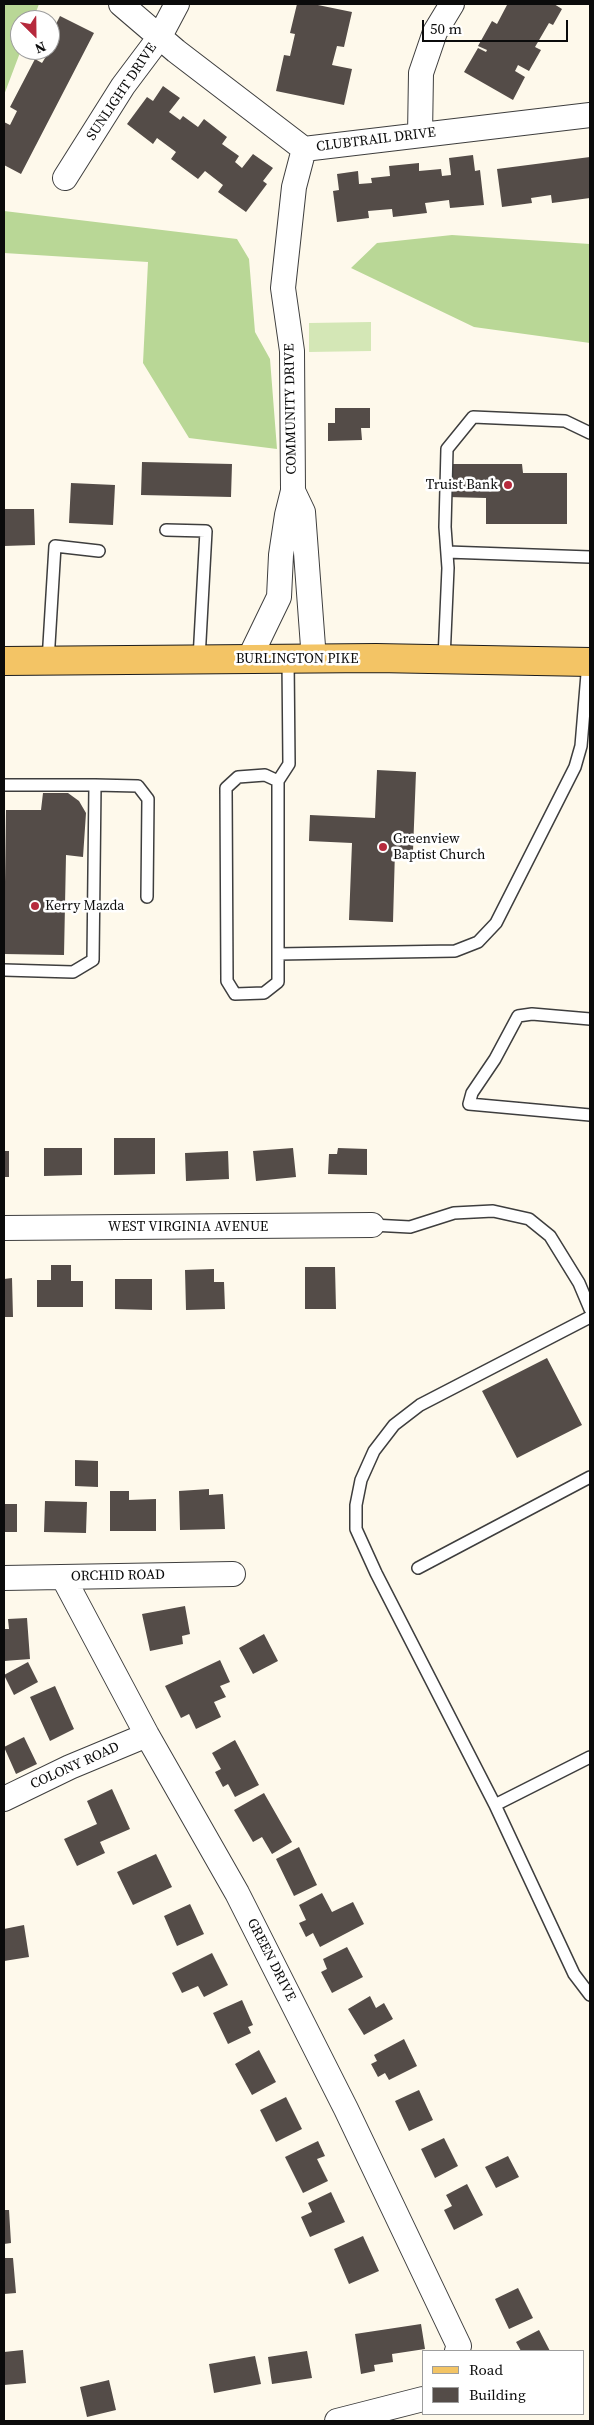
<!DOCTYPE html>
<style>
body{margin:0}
#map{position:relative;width:594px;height:2425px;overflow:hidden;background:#fef9eb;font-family:"Source Serif 4",serif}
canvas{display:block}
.frame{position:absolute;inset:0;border:5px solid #0b0b0b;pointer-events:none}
.legend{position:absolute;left:422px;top:2350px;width:162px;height:65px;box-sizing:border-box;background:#fff;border:1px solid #9d9d9d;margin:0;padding:6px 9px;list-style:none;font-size:15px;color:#0b0b0b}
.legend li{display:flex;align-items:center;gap:10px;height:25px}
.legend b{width:25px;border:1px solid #9d9d9d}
.north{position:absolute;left:10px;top:10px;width:50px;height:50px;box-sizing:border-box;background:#fff;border:1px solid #9d9d9d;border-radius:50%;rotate:157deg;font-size:14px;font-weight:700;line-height:20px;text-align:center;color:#0b0b0b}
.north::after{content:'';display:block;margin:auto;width:18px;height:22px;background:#b6293c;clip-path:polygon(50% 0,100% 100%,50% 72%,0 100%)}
.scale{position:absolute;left:422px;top:20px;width:146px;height:22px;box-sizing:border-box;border:2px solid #0b0b0b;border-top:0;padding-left:6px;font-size:15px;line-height:18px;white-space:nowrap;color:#0b0b0b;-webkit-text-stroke:4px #fff;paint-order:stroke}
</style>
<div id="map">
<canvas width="594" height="2425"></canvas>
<div class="frame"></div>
<ul class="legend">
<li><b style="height:6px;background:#f3c465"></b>Road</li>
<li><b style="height:14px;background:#544c48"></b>Building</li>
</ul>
<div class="north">N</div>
<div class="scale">50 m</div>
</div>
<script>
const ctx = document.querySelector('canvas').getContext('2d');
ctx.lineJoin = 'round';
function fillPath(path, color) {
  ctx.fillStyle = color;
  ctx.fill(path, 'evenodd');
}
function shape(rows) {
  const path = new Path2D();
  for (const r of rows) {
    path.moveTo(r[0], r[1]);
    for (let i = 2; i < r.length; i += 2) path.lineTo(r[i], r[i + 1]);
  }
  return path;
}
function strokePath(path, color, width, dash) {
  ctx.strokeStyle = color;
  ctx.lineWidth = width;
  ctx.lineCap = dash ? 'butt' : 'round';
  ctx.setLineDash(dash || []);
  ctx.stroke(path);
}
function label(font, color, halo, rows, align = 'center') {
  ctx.font = font + ' "Source Serif 4",serif';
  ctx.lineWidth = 5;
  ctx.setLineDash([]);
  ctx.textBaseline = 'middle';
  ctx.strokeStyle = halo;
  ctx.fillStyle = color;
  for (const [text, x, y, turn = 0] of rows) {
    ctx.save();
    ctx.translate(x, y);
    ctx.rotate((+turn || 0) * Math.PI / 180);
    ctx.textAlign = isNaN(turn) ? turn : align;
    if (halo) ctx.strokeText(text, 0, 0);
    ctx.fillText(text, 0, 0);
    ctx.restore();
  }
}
fillPath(shape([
 [371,322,371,351,309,352,309,323]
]), '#d4e7b6');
fillPath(shape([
 [4,4,39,4,33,20,20,20,21,50,4,95],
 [4,211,237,239,249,259,255,332,270,359,277,449,189,438,143,363,148,262,4,253],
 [452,235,590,244,590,343,474,327,351,268,377,243]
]), '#b9d796');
fillPath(shape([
 [297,4,313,4,352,12,344,47,337,46,332,65,352,69,344,105,276,91,284,55,290,56,295,34,290,33],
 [504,4,554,4,562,9,553,25,549,23,535,47,541,50,529,71,518,65,515,71,525,77,513,100,464,72,478,48,486,52,487,50,478,46,492,21,497,24,507,5],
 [60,16,94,33,21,174,4,165,4,122,10,125,17,111,10,107,35,59,42,63,50,50,50,36],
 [163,86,180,98,169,112,180,120,183,116,198,127,204,119,227,137,222,144,239,156,235,162,242,168,253,154,273,168,263,181,267,184,246,212,218,192,223,185,205,171,198,179,171,159,176,152,157,138,153,144,127,124,147,97,153,101],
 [473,155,475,171,480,170,484,205,450,208,449,200,425,203,427,213,393,217,392,209,368,211,369,218,337,222,333,191,339,190,337,174,358,171,359,184,372,183,371,178,390,176,389,166,419,163,419,171,441,169,442,176,451,175,449,158],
 [590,157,590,198,552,203,551,195,531,198,532,203,502,207,497,169],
 [335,408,370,408,370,428,361,428,362,440,328,441,328,423,335,423],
 [142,462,232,464,231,497,141,495],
 [449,464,522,464,523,473,567,473,567,524,486,524,486,498,448,497],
 [71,483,115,485,113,525,69,523],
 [4,509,34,509,35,545,4,546],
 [377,770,416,772,413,851,395,850,393,922,349,920,352,843,309,841,310,815,375,818],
 [43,793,68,793,79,801,86,813,83,857,66,855,64,955,4,954,6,810,41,810],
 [114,1138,155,1138,155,1174,114,1175],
 [44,1148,82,1148,82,1175,44,1176],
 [293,1148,296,1177,256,1181,253,1151],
 [338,1148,367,1149,367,1175,328,1174,329,1154,337,1154],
 [4,1151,9,1151,9,1177,4,1177],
 [228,1151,229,1179,186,1181,185,1153],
 [51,1265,71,1265,71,1281,83,1281,83,1307,37,1307,37,1280,51,1280],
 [305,1267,335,1267,336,1309,305,1309],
 [214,1269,214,1282,224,1282,225,1309,186,1310,185,1270],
 [12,1278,13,1317,4,1317,4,1279],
 [115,1279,152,1279,152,1310,115,1309],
 [547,1358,582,1425,517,1458,482,1391],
 [75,1460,98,1461,98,1487,75,1486],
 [209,1489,209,1495,223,1494,225,1529,180,1530,179,1491],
 [110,1491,129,1491,129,1500,156,1499,156,1531,110,1531],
 [45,1501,87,1502,86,1533,44,1532],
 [4,1504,17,1504,17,1532,4,1532],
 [185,1606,190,1634,182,1636,183,1644,150,1651,142,1614],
 [27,1618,30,1659,4,1661,4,1629,9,1629,8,1619],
 [264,1634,278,1661,253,1674,239,1648],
 [220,1660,230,1682,220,1686,226,1697,214,1702,221,1717,196,1729,189,1714,181,1718,165,1686],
 [28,1662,38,1682,14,1695,4,1675],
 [55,1686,74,1729,50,1741,30,1697],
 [24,1737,37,1764,16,1774,4,1747],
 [235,1740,259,1785,235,1797,228,1784,223,1787,215,1772,221,1769,212,1753],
 [112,1789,130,1829,100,1842,105,1853,77,1866,64,1839,97,1824,87,1801],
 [264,1793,292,1842,272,1854,262,1837,253,1842,234,1810],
 [299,1847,317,1885,294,1896,276,1859],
 [156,1854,172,1887,133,1905,117,1872],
 [322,1893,332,1912,353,1902,364,1924,320,1947,313,1933,306,1937,299,1923,306,1920,299,1905],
 [190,1904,204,1934,177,1946,164,1916],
 [24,1925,29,1957,4,1961,4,1929],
 [347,1947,363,1977,332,1993,321,1972,327,1969,323,1959],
 [212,1953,228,1985,204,1997,198,1986,182,1993,172,1973],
 [370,1996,376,2008,384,2003,393,2019,364,2035,348,2009],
 [242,2000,253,2025,248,2027,251,2033,228,2044,213,2013],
 [404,2039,417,2066,389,2080,385,2073,378,2077,371,2064,377,2061,374,2055],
 [259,2050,276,2082,252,2095,235,2064],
 [419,2090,433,2120,409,2131,395,2101],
 [286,2097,302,2129,276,2142,260,2110],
 [444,2138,458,2166,435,2178,421,2149],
 [318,2141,325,2156,317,2159,328,2181,303,2193,285,2157],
 [508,2156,519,2177,496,2188,485,2167],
 [467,2184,483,2215,454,2230,444,2210,452,2206,446,2195],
 [331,2192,345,2222,310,2237,301,2217,312,2212,308,2203],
 [4,2210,9,2210,11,2243,4,2244],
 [363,2236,379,2271,349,2284,334,2249],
 [4,2258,13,2258,16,2293,4,2294],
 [518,2288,533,2318,509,2329,495,2299],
 [421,2324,425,2349,392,2354,393,2362,374,2365,375,2371,361,2374,355,2334],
 [539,2330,550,2351,521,2351,516,2342],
 [23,2350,26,2383,4,2385,4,2352],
 [307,2351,312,2378,272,2384,268,2357],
 [255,2356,261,2384,214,2393,209,2364],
 [109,2380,116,2410,87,2417,80,2387]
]), '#544c48');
const service = shape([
 [166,530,206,531,199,659],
 [447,552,590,557],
 [444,659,448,568,445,527,447,449,473,417,565,421,590,433],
 [48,661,55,546,99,551],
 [278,781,265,775,238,777,226,788,227,981,235,994,264,993,278,982,278,781,289,764,288,659],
 [4,785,95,785,93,960,73,972,4,970],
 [95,785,138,786,148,799,147,897],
 [278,954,455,951,478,942,496,923,575,767,581,746,588,662],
 [590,1019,532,1014,518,1016,495,1059,472,1093,469,1104,590,1115],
 [372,1225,410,1227,454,1213,493,1211,529,1219,550,1236,579,1283,590,1309],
 [590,1317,420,1405,394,1425,374,1451,361,1480,356,1505,356,1529,376,1573,495,1805,574,1974,590,1995],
 [418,1568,590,1477],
 [495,1805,590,1757]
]);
const minor = shape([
 [121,4,176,51,304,149,590,115],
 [420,135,421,73,435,32,452,4],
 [65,178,123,86,159,38,177,4],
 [293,491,303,512,314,660],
 [249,659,279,597,281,555,287,515,293,491,292,351,283,288,294,187,304,149],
 [4,1228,372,1225],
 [63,1577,147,1735,237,1893,346,2109,459,2346,457,2351],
 [4,1578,233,1574],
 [4,1799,70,1767,147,1735],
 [337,2421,423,2399]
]);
const primary = shape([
 [4,661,376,658,590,662]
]);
strokePath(service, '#3e3e3e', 14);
strokePath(minor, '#3e3e3e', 26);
strokePath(primary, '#1c1c1c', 30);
strokePath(service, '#fff', 11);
strokePath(minor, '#fff', 24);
strokePath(primary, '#f3c465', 28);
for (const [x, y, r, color] of [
 [508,485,5,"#b6293c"],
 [383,847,5,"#b6293c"],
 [35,906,5,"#b6293c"]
]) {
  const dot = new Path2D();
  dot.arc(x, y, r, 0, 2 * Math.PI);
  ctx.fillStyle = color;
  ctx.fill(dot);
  strokePath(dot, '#fff', 2);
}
label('14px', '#0b0b0b', '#fff', [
 ["SUNLIGHT DRIVE",122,92,-56],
 ["CLUBTRAIL DRIVE",376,140,-7],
 ["COMMUNITY DRIVE",291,409,-91],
 ["BURLINGTON PIKE",297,659],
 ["WEST VIRGINIA AVENUE",188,1227],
 ["ORCHID ROAD",118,1576,-1],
 ["COLONY ROAD",75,1766,-24],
 ["GREEN DRIVE",271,1960,63]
]);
label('14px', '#0b0b0b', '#fff', [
 ["Truist Bank",498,485,"right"],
 ["Greenview",393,839],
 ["Baptist Church",393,855],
 ["Kerry Mazda",45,906]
], 'left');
</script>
